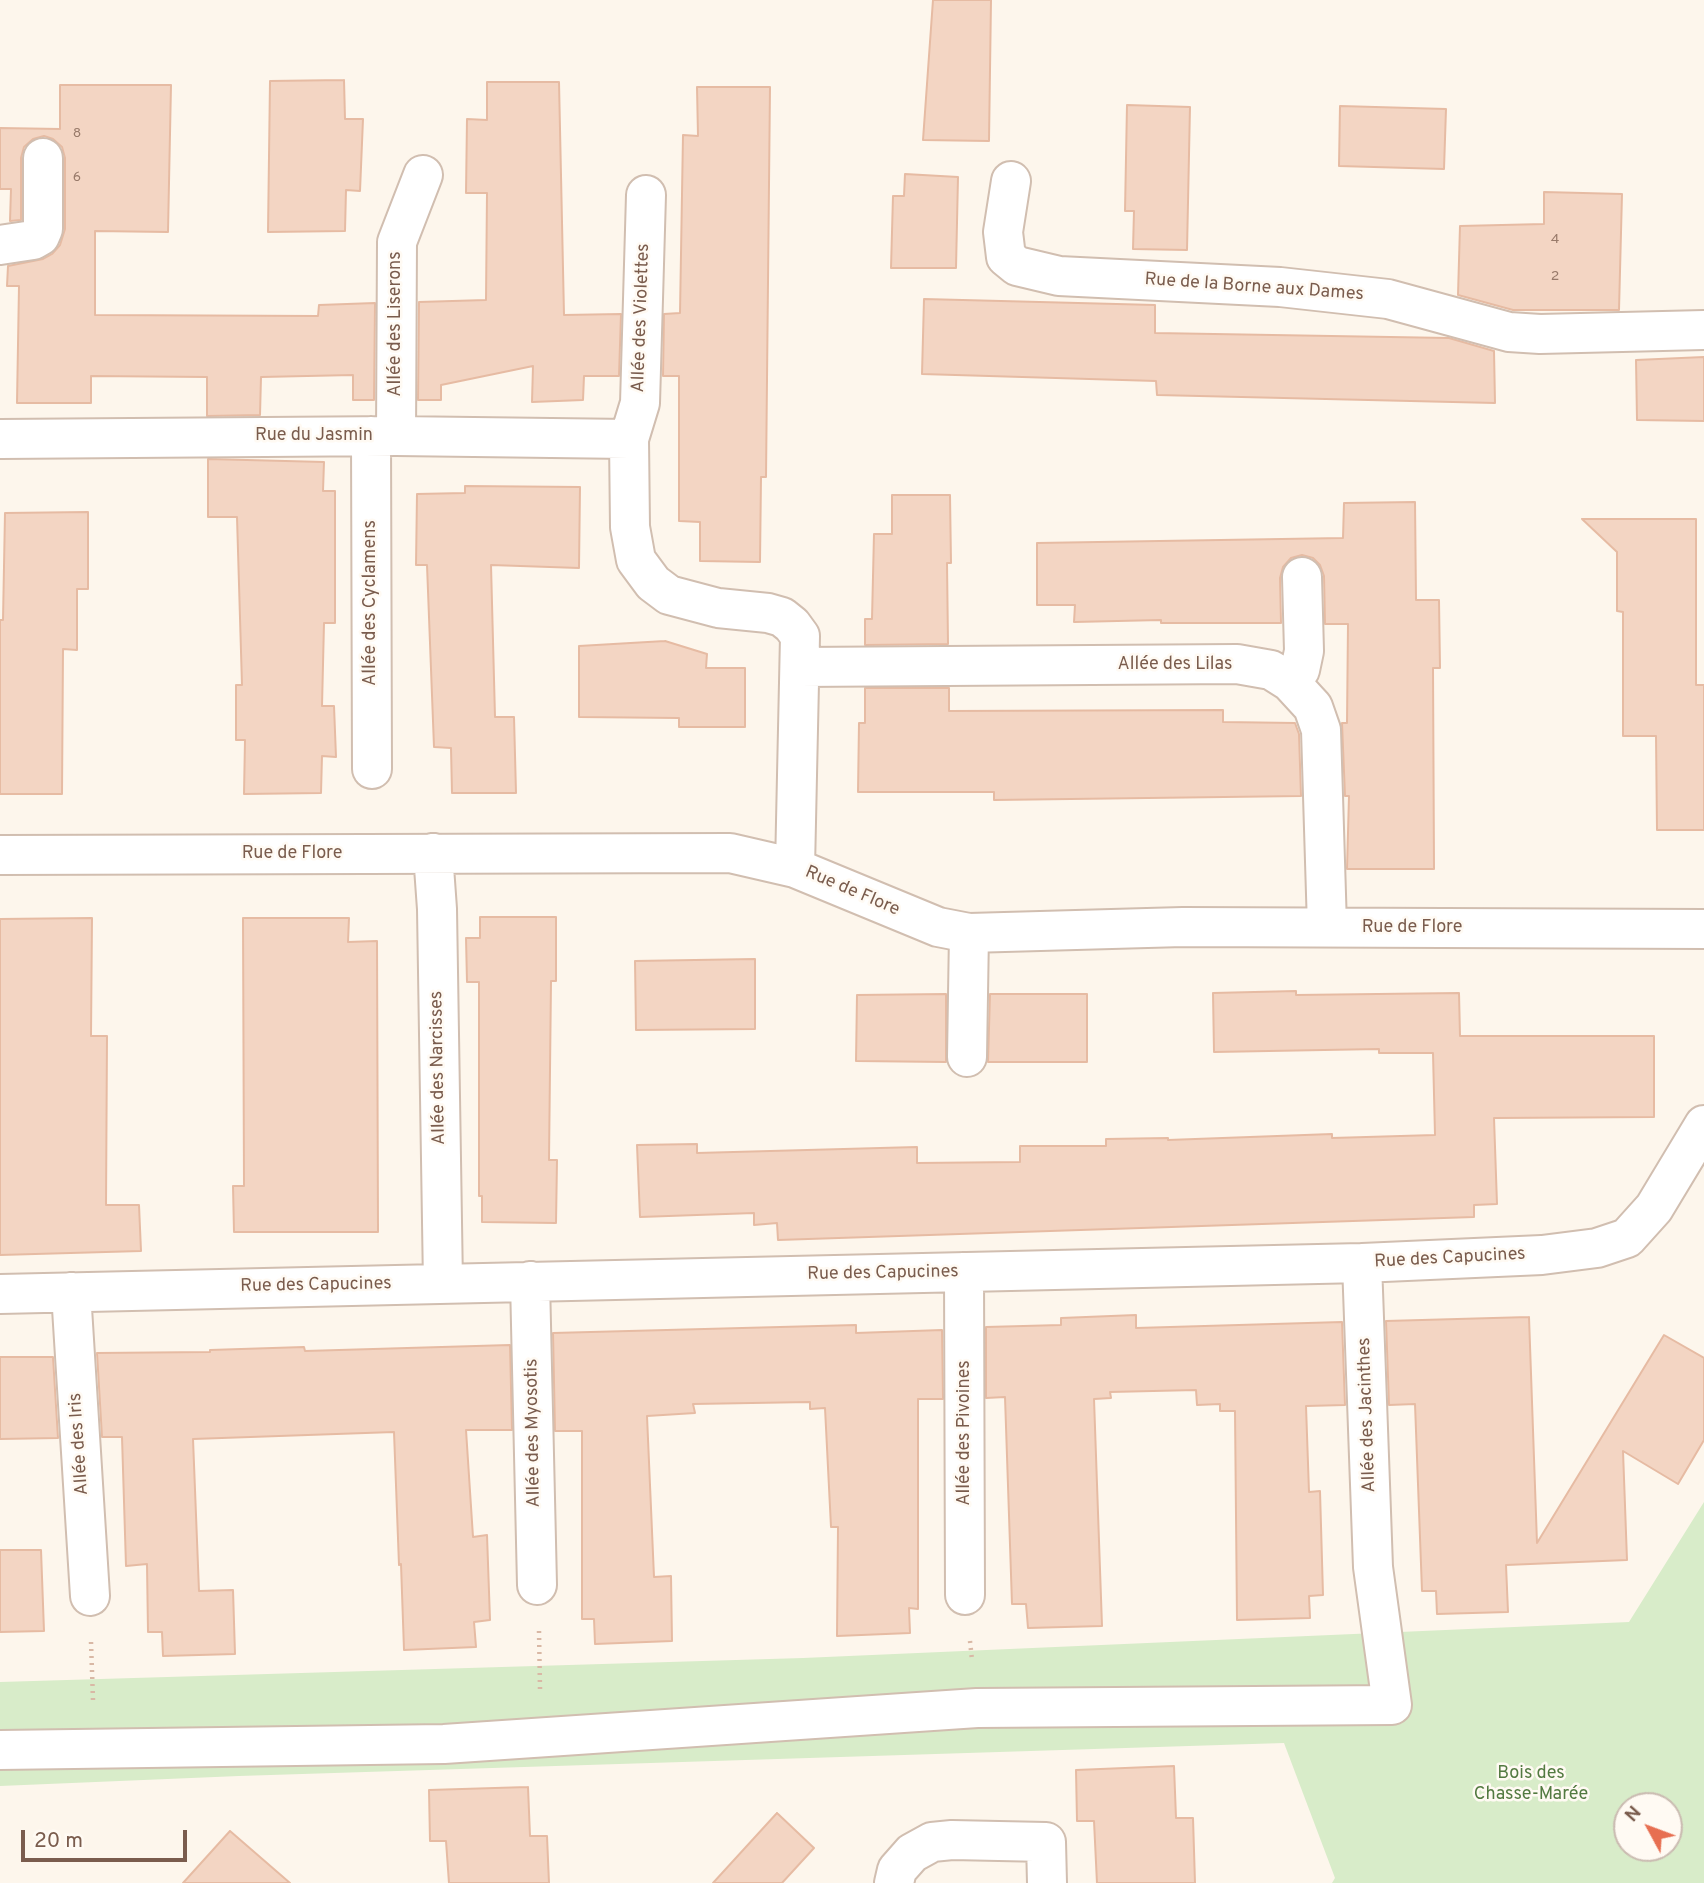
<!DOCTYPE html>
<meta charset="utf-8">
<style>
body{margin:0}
#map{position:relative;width:1704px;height:1883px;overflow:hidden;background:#fdf6ec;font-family:Overpass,sans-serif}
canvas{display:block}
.north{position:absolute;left:1613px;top:1792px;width:70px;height:70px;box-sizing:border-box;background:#fffaf3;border:2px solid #cabbb1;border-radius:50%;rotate:311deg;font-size:19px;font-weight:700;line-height:28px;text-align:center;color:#7a5c4d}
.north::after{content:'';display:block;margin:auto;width:24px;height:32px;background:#e76f51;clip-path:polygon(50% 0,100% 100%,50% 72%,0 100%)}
.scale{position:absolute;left:21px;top:1830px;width:166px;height:32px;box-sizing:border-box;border:4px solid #7a5c4d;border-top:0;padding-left:9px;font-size:21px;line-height:24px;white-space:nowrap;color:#7a5c4d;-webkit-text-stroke:5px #fffaf3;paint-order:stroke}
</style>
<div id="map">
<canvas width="1704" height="1883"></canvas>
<div class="north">N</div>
<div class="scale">20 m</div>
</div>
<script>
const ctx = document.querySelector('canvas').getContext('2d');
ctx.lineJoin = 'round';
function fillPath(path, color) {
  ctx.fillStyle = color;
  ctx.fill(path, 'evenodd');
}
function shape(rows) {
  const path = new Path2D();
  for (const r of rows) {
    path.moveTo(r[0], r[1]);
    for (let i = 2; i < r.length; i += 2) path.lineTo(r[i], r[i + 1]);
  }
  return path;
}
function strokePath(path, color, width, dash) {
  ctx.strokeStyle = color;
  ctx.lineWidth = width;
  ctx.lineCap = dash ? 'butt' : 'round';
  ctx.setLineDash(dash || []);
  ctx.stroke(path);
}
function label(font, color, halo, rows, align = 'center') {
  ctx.font = font + ' Overpass,sans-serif';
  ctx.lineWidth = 5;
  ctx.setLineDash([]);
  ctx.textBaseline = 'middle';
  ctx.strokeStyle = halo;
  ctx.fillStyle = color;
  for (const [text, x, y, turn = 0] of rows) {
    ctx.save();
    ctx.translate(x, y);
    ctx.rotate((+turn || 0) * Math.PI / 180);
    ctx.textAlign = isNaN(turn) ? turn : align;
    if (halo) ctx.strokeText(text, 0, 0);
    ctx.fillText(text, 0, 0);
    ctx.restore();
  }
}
fillPath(shape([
 [1704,1502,1704,1883,1332,1883,1335,1878,1284,1743,239,1776,0,1786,0,1682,803,1658,1629,1622],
 [1627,1806,1669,1806,1669,1848,1627,1848]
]), '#d8ecc9');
const building = shape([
 [933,0,991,0,989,141,923,140,933,0],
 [344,80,345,119,363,119,360,191,346,190,345,231,268,232,270,81,344,80],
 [487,82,559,82,564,315,621,314,619,376,584,376,583,400,532,402,533,366,441,385,441,400,418,400,419,302,486,300,487,193,466,193,467,119,487,120,487,82],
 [60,85,171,85,168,232,95,231,95,315,318,316,319,305,375,303,374,400,353,400,353,375,261,377,260,415,207,416,207,377,91,376,91,403,17,403,19,286,7,286,8,266,43,259,52,254,60,245,65,229,65,158,62,147,53,139,44,136,33,139,24,147,21,158,21,220,10,221,11,189,0,189,0,128,60,129,60,85],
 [697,87,770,87,766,477,761,477,760,562,700,561,700,522,679,521,679,376,663,376,664,314,680,313,683,135,698,136,697,87],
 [1127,105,1190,107,1187,250,1133,249,1134,211,1125,211,1127,105],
 [1340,106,1446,109,1444,169,1339,166,1340,106],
 [905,174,958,177,956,268,891,268,893,196,904,196,905,174],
 [1544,192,1622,194,1619,310,1513,310,1458,295,1460,226,1544,224,1544,192],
 [924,299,1155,305,1155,333,1449,338,1494,351,1495,403,1157,395,1156,381,922,374,924,299],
 [1704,357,1704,421,1637,420,1636,360,1704,357],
 [208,459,324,462,323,491,335,491,335,623,324,623,322,706,334,706,336,757,322,756,321,793,244,794,245,740,236,740,236,685,242,685,237,517,208,517,208,459],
 [465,486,580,487,579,568,491,565,495,717,514,717,516,793,452,793,451,748,434,747,427,565,416,565,417,494,465,493,465,486],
 [892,495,950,495,951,563,947,563,948,644,865,645,865,619,872,619,874,534,892,534,892,495],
 [1415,502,1416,600,1439,600,1440,668,1433,668,1434,869,1347,869,1349,796,1345,796,1342,723,1347,723,1348,624,1325,624,1324,576,1320,565,1313,558,1302,555,1291,558,1283,567,1280,578,1281,623,1161,623,1161,620,1074,622,1075,605,1037,605,1037,543,1343,538,1344,503,1415,502],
 [88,512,88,589,77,589,77,650,63,649,62,794,0,794,0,620,3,620,5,513,88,512],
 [1582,519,1696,519,1696,685,1704,685,1704,830,1657,830,1656,736,1623,736,1623,612,1617,611,1617,552,1582,519],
 [665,641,707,654,706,668,745,668,745,727,679,727,679,718,579,717,579,646,665,641],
 [865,688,949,688,949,711,1223,710,1223,722,1295,723,1299,734,1301,796,994,800,994,792,858,792,859,723,865,723,865,688],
 [480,917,556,917,556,981,551,981,549,1160,557,1160,556,1223,482,1222,482,1196,479,1196,479,982,467,982,466,938,480,938,480,917],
 [92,918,91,1036,107,1036,106,1205,139,1205,141,1251,0,1255,0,919,92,918],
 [243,918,349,918,348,942,377,941,378,1232,234,1232,233,1186,244,1186,243,918],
 [755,959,755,1029,636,1030,635,961,755,959],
 [1296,991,1296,995,1459,993,1460,1036,1654,1036,1654,1117,1494,1118,1497,1204,1474,1205,1474,1217,778,1240,777,1223,754,1225,754,1213,640,1217,637,1145,697,1144,697,1153,917,1147,917,1163,1020,1162,1020,1146,1106,1146,1106,1139,1168,1138,1168,1140,1332,1134,1332,1138,1435,1135,1433,1053,1379,1053,1379,1049,1214,1052,1213,993,1296,991],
 [946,994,946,1062,856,1061,857,995,946,994],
 [990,994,1087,994,1087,1062,988,1062,990,994],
 [1136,1315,1136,1328,1342,1322,1345,1405,1306,1406,1309,1492,1320,1491,1323,1595,1309,1596,1310,1618,1237,1620,1235,1411,1220,1411,1220,1404,1197,1405,1196,1390,1110,1392,1111,1398,1094,1399,1102,1626,1028,1628,1026,1604,1012,1604,1005,1397,986,1398,986,1327,1061,1325,1061,1318,1136,1315],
 [1529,1317,1537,1543,1664,1335,1704,1358,1704,1440,1678,1484,1623,1451,1627,1560,1506,1565,1508,1612,1437,1614,1436,1591,1422,1591,1415,1404,1389,1405,1386,1321,1529,1317],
 [856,1325,856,1333,942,1330,943,1399,918,1399,918,1609,909,1608,910,1633,837,1636,838,1527,831,1527,825,1408,810,1409,810,1402,693,1404,695,1413,647,1416,654,1577,671,1576,672,1641,595,1644,594,1619,582,1619,582,1431,555,1431,553,1333,856,1325],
 [510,1345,512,1430,466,1430,473,1537,487,1535,490,1620,474,1622,476,1647,404,1650,401,1564,399,1565,394,1432,193,1439,199,1591,233,1590,235,1654,163,1656,162,1632,148,1632,147,1564,126,1566,122,1437,102,1437,97,1353,210,1352,210,1350,304,1347,305,1351,510,1345],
 [0,1357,53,1357,58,1438,0,1439,0,1357],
 [0,1550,41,1550,44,1631,0,1632,0,1550],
 [1174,1766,1176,1818,1193,1818,1195,1883,1097,1883,1094,1821,1077,1821,1076,1770,1174,1766],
 [528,1787,530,1836,547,1836,549,1883,449,1883,446,1841,430,1841,429,1790,528,1787],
 [777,1813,814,1848,782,1883,713,1883,777,1813],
 [230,1831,290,1883,183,1883,230,1831]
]);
fillPath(building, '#f3d5c3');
strokePath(building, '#e6bba3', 2);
const minor = shape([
 [1011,181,1003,232,1006,257,1017,266,1059,276,1280,287,1388,299,1509,332,1540,334,1704,330],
 [646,195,640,403,629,439,630,527,636,560,653,583,669,595,718,608,768,613,782,617,792,625,800,636,795,868],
 [0,245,33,240,40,236,43,229,43,158],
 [371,436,372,769],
 [396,436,397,242,423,175],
 [0,439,396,436,629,439],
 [800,667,1237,664,1271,670,1290,682,1313,707,1321,730,1327,927],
 [1290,682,1300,670,1304,651,1302,577],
 [433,853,437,909,443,1284],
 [0,855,730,853,795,868,938,927,969,933,1183,927,1704,929],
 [967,1057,969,933],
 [964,1272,965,1595],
 [530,1281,537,1585],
 [71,1292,90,1596],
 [0,1294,1362,1263,1542,1255,1597,1248,1627,1238,1654,1208,1704,1125],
 [0,1750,444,1744,977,1708,1392,1705,1373,1567,1362,1263],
 [894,1883,897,1870,912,1853,932,1842,952,1840,1046,1842,1047,1883]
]);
strokePath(minor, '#d1beb0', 42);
strokePath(shape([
 [539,1631,540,1689],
 [970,1641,972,1660],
 [91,1642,93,1700]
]), '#d9b8a5', 4.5, [2, 5]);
strokePath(minor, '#fff', 38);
label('14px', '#987a6a', null, [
 ["8",77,134],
 ["6",77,178],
 ["4",1555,240],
 ["2",1555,277]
]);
label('18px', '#7a5c4d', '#fffaf3', [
 ["Rue de la Borne aux Dames",1254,288,4],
 ["Allée des Violettes",642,318,-88],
 ["Allée des Liserons",396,324,-90],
 ["Rue du Jasmin",314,436],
 ["Allée des Cyclamens",371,603,-90],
 ["Allée des Lilas",1175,665],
 ["Rue de Flore",292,854],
 ["Rue de Flore",852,892,23],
 ["Rue de Flore",1412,928],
 ["Allée des Narcisses",439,1068,-91],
 ["Rue des Capucines",1450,1259,-3],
 ["Rue des Capucines",883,1274,-1],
 ["Rue des Capucines",316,1286,-1],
 ["Allée des Jacinthes",1368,1415,-92],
 ["Allée des Myosotis",534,1433,-91],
 ["Allée des Pivoines",965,1433,-90],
 ["Allée des Iris",80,1444,-94]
]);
label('18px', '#537a41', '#fffaf3', [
 ["Bois des",1531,1774],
 ["Chasse-Marée",1531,1795]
]);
</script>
